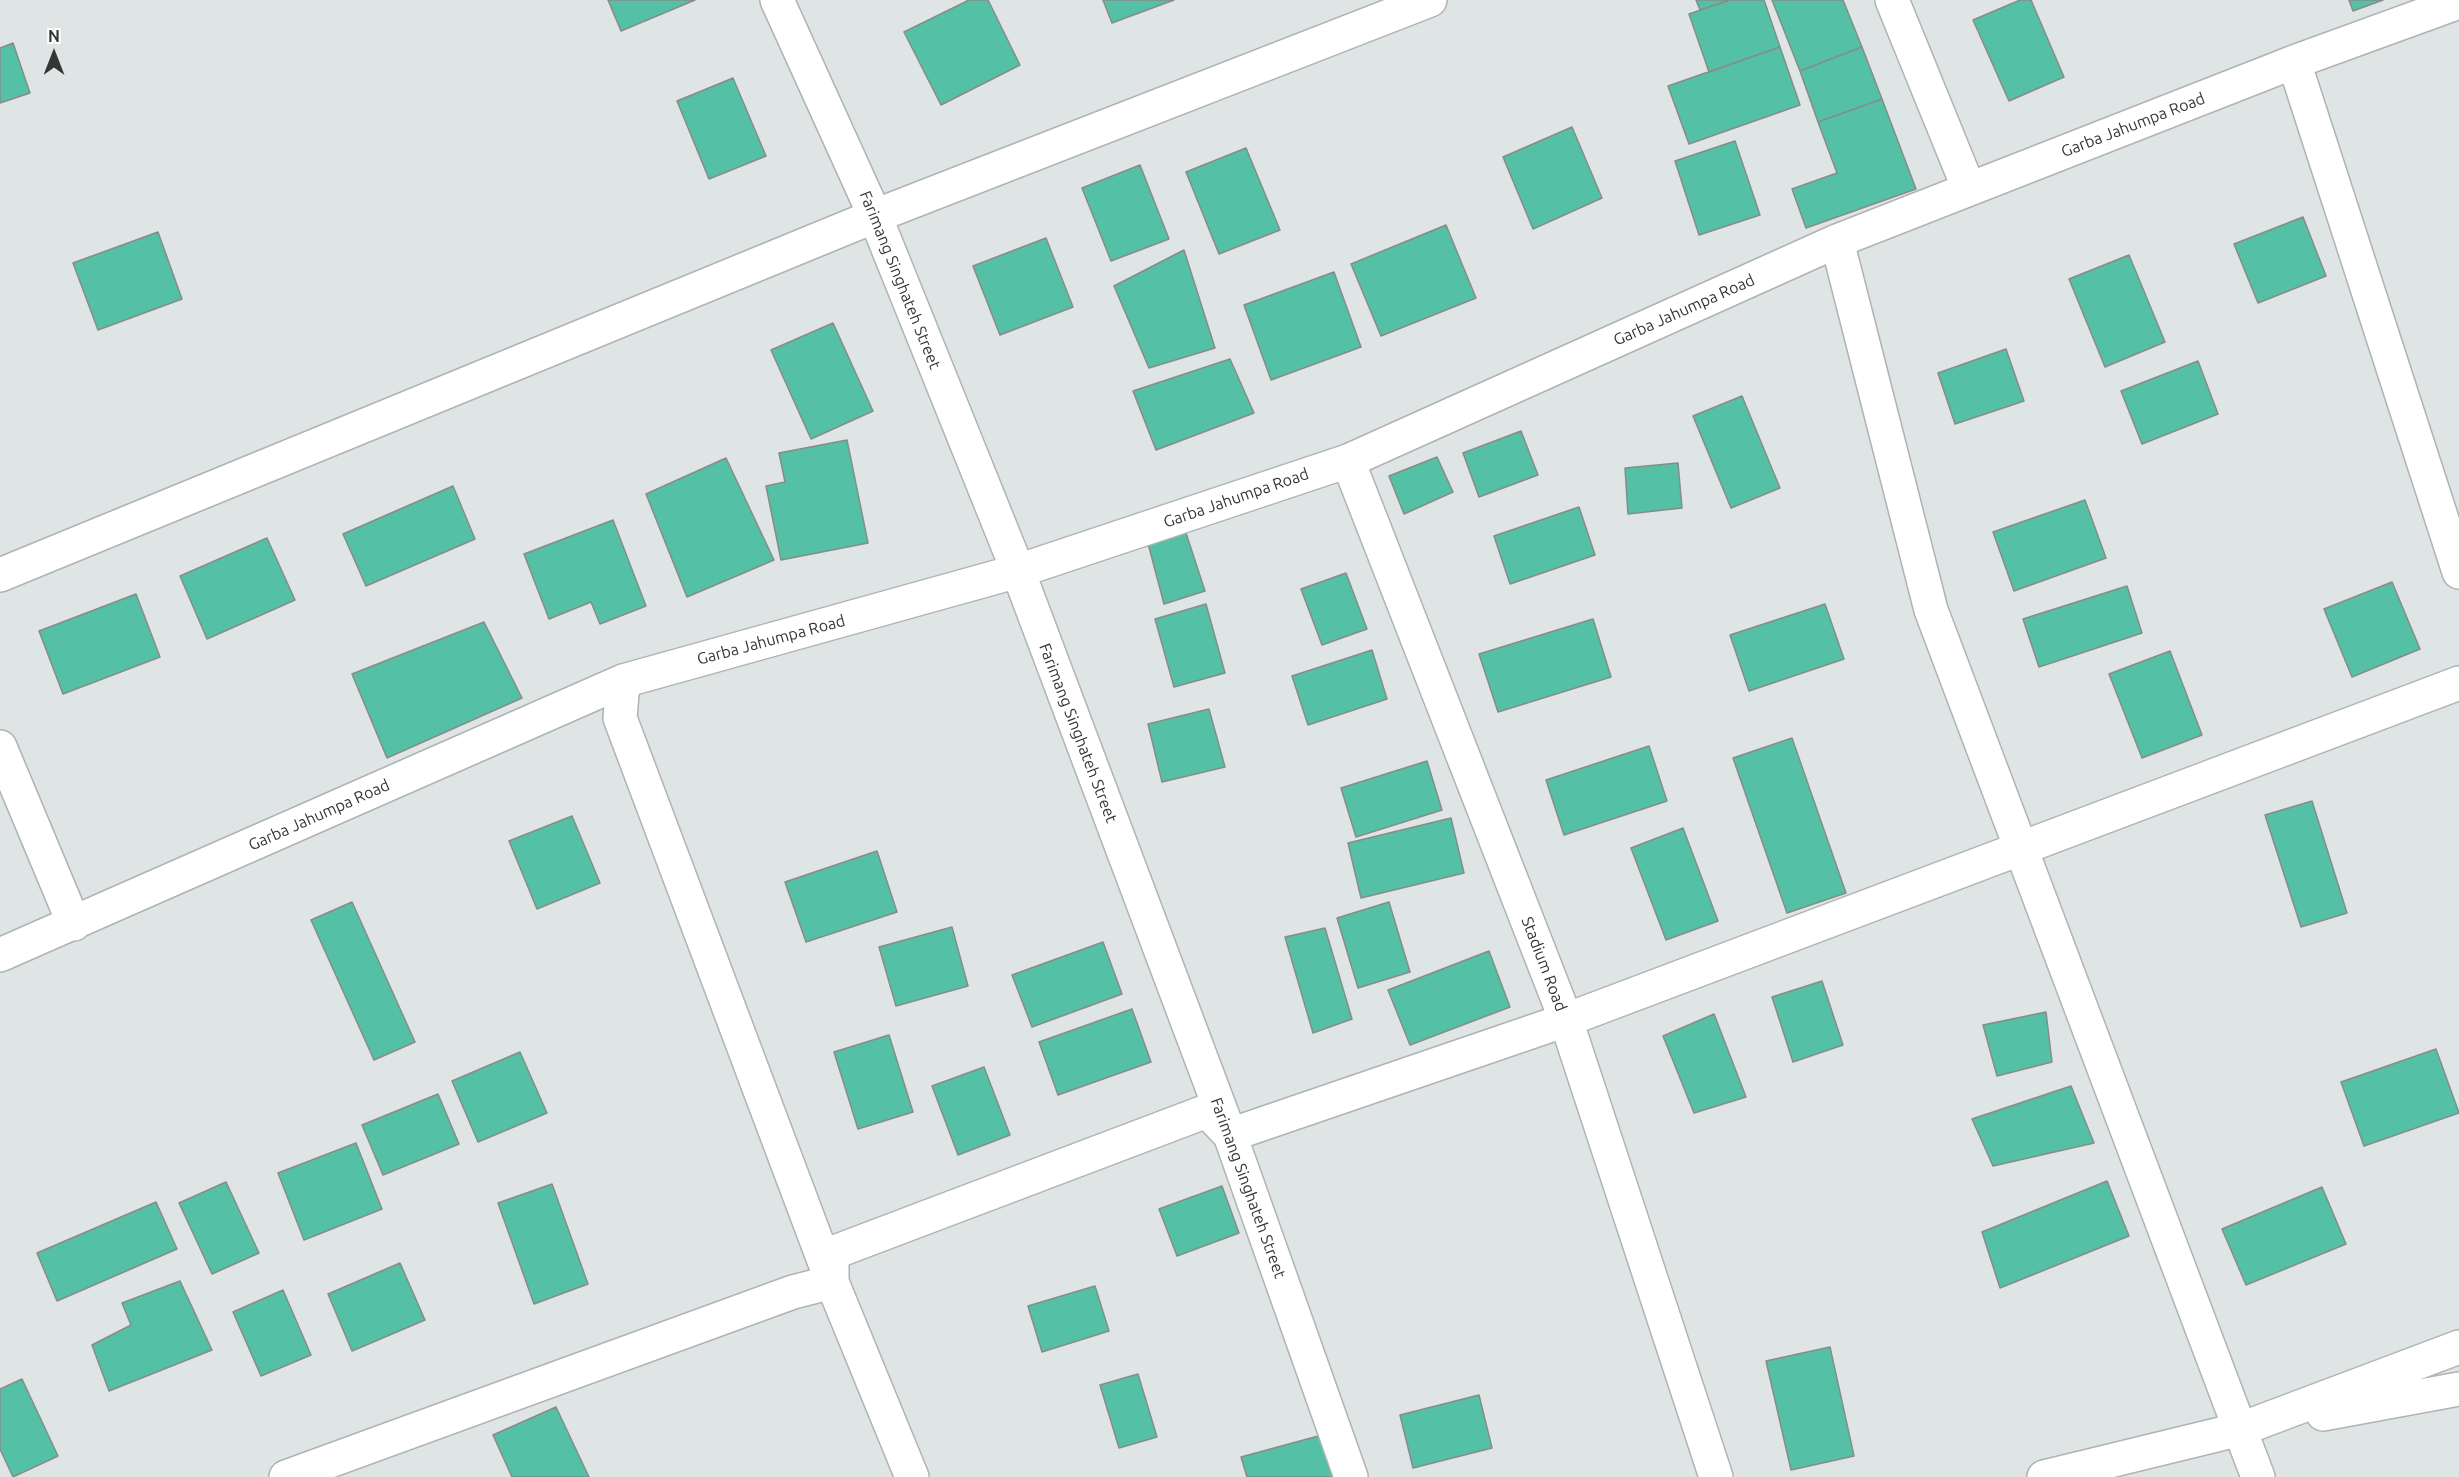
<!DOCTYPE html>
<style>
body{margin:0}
#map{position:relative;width:2459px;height:1477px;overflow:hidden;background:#dfe4e4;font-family:Ubuntu,sans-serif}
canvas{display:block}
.north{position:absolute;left:24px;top:24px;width:60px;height:60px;-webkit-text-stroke:4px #fff;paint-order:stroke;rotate:0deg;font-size:16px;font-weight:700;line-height:24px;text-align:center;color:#343636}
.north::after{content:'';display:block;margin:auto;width:21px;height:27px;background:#343636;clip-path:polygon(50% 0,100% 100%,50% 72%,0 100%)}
</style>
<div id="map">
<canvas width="2459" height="1477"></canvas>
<div class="north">N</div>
</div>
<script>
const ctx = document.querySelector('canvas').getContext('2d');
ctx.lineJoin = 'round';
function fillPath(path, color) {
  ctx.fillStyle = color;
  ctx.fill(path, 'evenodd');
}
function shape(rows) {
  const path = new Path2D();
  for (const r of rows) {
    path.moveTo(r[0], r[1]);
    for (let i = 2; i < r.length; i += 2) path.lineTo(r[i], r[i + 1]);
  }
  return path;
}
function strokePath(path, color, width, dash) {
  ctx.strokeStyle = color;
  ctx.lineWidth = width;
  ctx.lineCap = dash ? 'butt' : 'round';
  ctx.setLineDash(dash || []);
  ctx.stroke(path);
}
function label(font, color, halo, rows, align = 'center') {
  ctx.font = font + ' Ubuntu,sans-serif';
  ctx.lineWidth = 4.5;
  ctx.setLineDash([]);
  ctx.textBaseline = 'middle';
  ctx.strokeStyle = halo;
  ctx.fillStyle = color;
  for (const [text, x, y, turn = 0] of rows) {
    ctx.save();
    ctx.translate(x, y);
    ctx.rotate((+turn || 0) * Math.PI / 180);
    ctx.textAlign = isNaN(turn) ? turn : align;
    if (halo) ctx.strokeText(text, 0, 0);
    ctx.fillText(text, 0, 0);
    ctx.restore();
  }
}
const building = shape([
 [608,0,695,0,621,31,608,0],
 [969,0,988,0,1020,65,941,105,904,32,969,0],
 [1103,0,1174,0,1112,23,1103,0],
 [1696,0,1730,0,1700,10,1696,0],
 [1730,0,1764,0,1780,47,1709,72,1689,14,1730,0],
 [1772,0,1843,0,1862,47,1800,71,1772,0],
 [2020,0,2031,0,2064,77,2009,101,1973,20,2020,0],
 [2349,0,2383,0,2353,11,2349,0],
 [13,43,30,93,0,103,0,48,13,43],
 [1780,47,1800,105,1689,144,1668,86,1780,47],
 [1862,47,1882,99,1818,122,1800,71,1862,47],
 [733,78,766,156,709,179,677,101,733,78],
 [1882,99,1916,189,1806,228,1792,189,1837,173,1818,122,1882,99],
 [1572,127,1602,198,1533,229,1503,157,1572,127],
 [1735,141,1760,215,1699,235,1675,161,1735,141],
 [1246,148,1280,230,1219,254,1186,172,1246,148],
 [1140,165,1169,239,1111,261,1082,188,1140,165],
 [2303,217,2326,276,2258,303,2234,244,2303,217],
 [1446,225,1476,298,1381,336,1351,264,1446,225],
 [158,232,182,299,98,330,73,263,158,232],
 [1046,238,1073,307,1000,335,973,266,1046,238],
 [1184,250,1215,348,1149,368,1114,286,1184,250],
 [2129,255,2165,342,2105,367,2069,279,2129,255],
 [1334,272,1361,347,1271,380,1244,305,1334,272],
 [833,323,873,411,811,439,771,350,833,323],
 [2006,349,2024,401,1955,424,1938,373,2006,349],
 [1230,359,1254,413,1156,450,1133,391,1230,359],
 [2198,361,2218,414,2142,444,2121,391,2198,361],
 [1742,396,1780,488,1731,508,1693,416,1742,396],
 [1521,431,1538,475,1479,497,1463,453,1521,431],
 [847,440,868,543,781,560,766,486,785,482,779,453,847,440],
 [1437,457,1453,492,1404,514,1389,476,1437,457],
 [726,458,774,560,687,597,646,494,726,458],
 [1678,463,1682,508,1628,514,1625,468,1678,463],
 [453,486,475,539,366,586,343,534,453,486],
 [2085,500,2106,558,2014,591,1993,532,2085,500],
 [1579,507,1595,555,1510,584,1494,536,1579,507],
 [613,520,646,606,600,624,591,602,549,619,524,554,613,520],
 [1183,524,1205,591,1164,604,1145,532,1183,524],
 [267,538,295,600,207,639,180,576,267,538],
 [1346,573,1367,629,1322,645,1301,589,1346,573],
 [2392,582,2420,649,2352,677,2324,609,2392,582],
 [2127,586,2142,633,2039,667,2023,619,2127,586],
 [136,594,160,657,63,694,39,631,136,594],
 [1206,604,1225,673,1174,687,1155,619,1206,604],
 [1825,604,1844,659,1749,691,1730,635,1825,604],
 [1593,619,1611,677,1498,712,1479,654,1593,619],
 [484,622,522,698,387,758,352,674,484,622],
 [1372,650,1387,699,1308,725,1292,676,1372,650],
 [2170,651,2202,735,2142,758,2109,674,2170,651],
 [1209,709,1225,767,1162,782,1148,724,1209,709],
 [1792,738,1846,893,1787,913,1733,758,1792,738],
 [1649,746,1667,801,1564,835,1546,780,1649,746],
 [1427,761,1442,810,1356,837,1341,788,1427,761],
 [2312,801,2347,913,2301,927,2265,815,2312,801],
 [572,816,600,883,537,909,509,841,572,816],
 [1451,818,1464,873,1361,898,1348,843,1451,818],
 [1683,828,1718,921,1666,940,1631,848,1683,828],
 [877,851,897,912,806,942,785,882,877,851],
 [352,902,415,1042,374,1060,311,920,352,902],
 [1389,902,1410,972,1358,988,1337,918,1389,902],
 [952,927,968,986,896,1006,879,947,952,927],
 [1325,928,1352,1019,1313,1033,1285,937,1325,928],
 [1103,942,1122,994,1032,1027,1012,975,1103,942],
 [1489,951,1510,1007,1410,1045,1388,990,1489,951],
 [1822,981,1843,1045,1793,1062,1772,997,1822,981],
 [1132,1009,1151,1062,1058,1095,1039,1042,1132,1009],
 [2046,1012,2052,1062,1997,1076,1983,1025,2046,1012],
 [1714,1014,1746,1097,1694,1113,1663,1036,1714,1014],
 [889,1035,913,1112,858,1129,834,1052,889,1035],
 [2436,1049,2459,1113,2364,1146,2341,1082,2436,1049],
 [520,1052,547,1113,478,1142,452,1081,520,1052],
 [984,1067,1010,1135,958,1155,932,1086,984,1067],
 [2071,1086,2094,1143,1993,1166,1972,1119,2071,1086],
 [438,1094,459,1144,383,1175,362,1125,438,1094],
 [356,1143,382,1209,304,1240,278,1173,356,1143],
 [2107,1181,2129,1236,2000,1288,1982,1232,2107,1181],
 [226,1182,259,1253,212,1274,179,1203,226,1182],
 [552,1184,588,1284,534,1304,498,1203,552,1184],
 [1222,1186,1239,1233,1177,1256,1159,1209,1222,1186],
 [2322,1187,2346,1244,2246,1285,2222,1229,2322,1187],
 [156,1202,177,1249,57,1301,37,1253,156,1202],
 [400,1263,425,1320,352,1351,328,1294,400,1263],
 [180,1281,212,1350,109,1391,92,1345,131,1325,122,1303,180,1281],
 [1095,1286,1109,1331,1042,1352,1028,1306,1095,1286],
 [283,1290,311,1355,261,1376,233,1312,283,1290],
 [1830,1347,1854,1456,1791,1470,1766,1361,1830,1347],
 [1138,1374,1157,1437,1119,1448,1100,1385,1138,1374],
 [22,1379,58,1456,13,1477,0,1449,0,1389,22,1379],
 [1479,1395,1492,1448,1413,1468,1400,1415,1479,1395],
 [556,1407,589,1477,512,1477,493,1435,556,1407],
 [1322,1435,1333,1477,1247,1477,1241,1457,1322,1435]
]);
fillPath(building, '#54c0a5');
strokePath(building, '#878c8a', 1.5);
const minor = shape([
 [777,0,875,216,1018,571,1230,1135,1351,1477],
 [1892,0,1969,189],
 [2294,62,2459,572],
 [1837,241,1931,610,2258,1477],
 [1348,461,1566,1020,1716,1477],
 [0,575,875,216,1430,0],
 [623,681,620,718,832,1282,912,1477],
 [0,747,74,924],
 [0,955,623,681,1018,571,1348,461,1837,241,2294,62,2459,2],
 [2323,1414,2459,1389],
 [286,1477,793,1292,832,1282,832,1253,1207,1111,1230,1135,1566,1020,2459,683],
 [2044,1477,2241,1429,2459,1347]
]);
strokePath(minor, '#afb3b3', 36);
strokePath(minor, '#fff', 33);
label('16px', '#343636', '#fff', [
 ["Garba Jahumpa Road",2133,125,-21],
 ["Farimang Singhateh Street",900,280,68],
 ["Garba Jahumpa Road",1684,310,-24],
 ["Garba Jahumpa Road",1236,498,-19],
 ["Garba Jahumpa Road",771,640,-15],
 ["Farimang Singhateh Street",1078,733,69],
 ["Garba Jahumpa Road",319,815,-24],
 ["Stadium Road",1544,964,69],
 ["Farimang Singhateh Street",1248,1188,70]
]);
</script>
